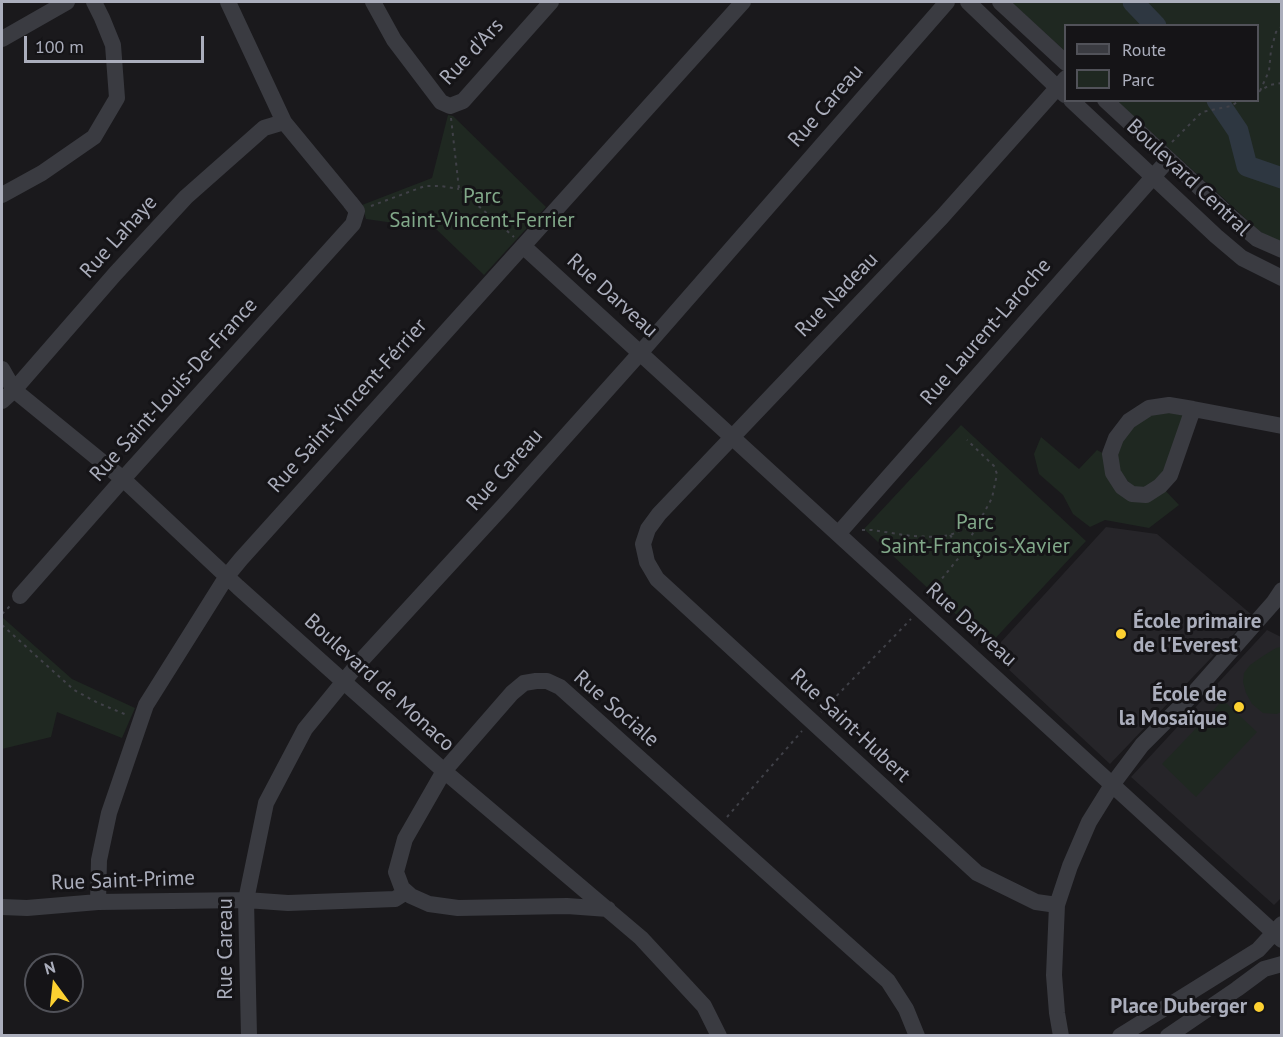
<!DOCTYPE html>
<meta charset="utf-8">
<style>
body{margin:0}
#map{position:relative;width:1283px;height:1037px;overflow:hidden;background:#1a191c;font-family:"PT Sans",sans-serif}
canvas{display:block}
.frame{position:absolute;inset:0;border:3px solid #abaebc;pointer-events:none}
.legend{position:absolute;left:1064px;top:24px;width:195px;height:78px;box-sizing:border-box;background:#151417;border:2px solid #515259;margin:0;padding:8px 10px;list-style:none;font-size:18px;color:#abaebc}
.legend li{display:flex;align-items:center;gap:12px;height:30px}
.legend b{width:30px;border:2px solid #515259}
.north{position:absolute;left:24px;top:953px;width:60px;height:60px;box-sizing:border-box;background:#151417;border:2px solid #515259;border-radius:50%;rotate:345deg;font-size:16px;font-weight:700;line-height:24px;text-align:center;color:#abaebc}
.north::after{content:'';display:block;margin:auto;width:21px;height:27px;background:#fdd131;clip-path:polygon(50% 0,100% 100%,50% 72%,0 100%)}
.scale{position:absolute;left:24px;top:36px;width:180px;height:27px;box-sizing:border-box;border:3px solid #abaebc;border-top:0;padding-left:8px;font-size:18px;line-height:21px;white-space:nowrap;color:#abaebc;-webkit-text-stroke:4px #151417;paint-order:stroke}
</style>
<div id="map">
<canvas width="1283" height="1037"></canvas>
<div class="frame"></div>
<ul class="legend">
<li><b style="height:8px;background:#3a3b41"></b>Route</li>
<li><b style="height:16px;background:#1f2821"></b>Parc</li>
</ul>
<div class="north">N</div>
<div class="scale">100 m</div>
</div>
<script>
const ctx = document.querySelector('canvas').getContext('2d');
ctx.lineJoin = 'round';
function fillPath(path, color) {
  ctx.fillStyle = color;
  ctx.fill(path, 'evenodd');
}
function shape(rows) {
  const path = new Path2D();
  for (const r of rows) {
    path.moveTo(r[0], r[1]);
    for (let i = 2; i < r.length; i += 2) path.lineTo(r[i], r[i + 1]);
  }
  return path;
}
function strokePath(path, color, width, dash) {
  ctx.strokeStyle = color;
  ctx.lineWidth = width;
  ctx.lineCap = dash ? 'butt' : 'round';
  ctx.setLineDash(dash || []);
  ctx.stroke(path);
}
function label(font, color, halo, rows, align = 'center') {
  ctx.font = font + ' "PT Sans",sans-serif';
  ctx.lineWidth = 6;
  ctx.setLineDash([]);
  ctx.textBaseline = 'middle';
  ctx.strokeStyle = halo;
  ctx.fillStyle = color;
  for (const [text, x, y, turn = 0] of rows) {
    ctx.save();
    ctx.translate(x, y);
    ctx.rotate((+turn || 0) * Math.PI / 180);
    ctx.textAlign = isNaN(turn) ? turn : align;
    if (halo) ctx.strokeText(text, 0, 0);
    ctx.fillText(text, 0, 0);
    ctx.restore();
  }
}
fillPath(shape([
 [1106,527,1157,534,1252,615,1110,764,991,653],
 [1267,630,1281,637,1282,897,1274,905,1131,777]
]), '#262529');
fillPath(shape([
 [1011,2,1281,2,1281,243,1266,236,1256,228,1117,101,1258,100,1258,26,1066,26,1065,51],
 [448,115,453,116,546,207,484,275,436,229,366,219,362,205,432,178],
 [1168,410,1186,415,1165,472,1157,482,1136,491,1121,473,1116,457,1120,443,1131,426,1151,413],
 [961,425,1086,541,989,645,864,529],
 [1041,437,1079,469,1097,450,1106,455,1127,499,1164,489,1179,505,1149,528,1105,520,1090,527,1073,514,1063,495,1039,474,1034,454],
 [2,617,72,679,135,708,122,738,57,712,51,737,2,749],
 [1281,647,1281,712,1277,714,1263,713,1252,704,1246,693,1243,682,1244,673,1250,665,1263,656,1276,648],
 [1223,700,1257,732,1196,797,1162,764]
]), '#1f2821');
strokePath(shape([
 [1133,2,1156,26],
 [1217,100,1238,131,1247,166,1282,178]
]), '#2e3741', 21);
strokePath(shape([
 [1260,91,1269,71,1271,50,1276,32,1282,26],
 [1258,92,1270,85,1282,83],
 [451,118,459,189,514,237],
 [1172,142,1202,112,1231,106,1241,100],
 [371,206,425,186,441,186,459,189],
 [862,530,872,530,911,536,938,537,950,535,972,526,978,521],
 [950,535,962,552],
 [928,596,961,555,992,498,997,474,994,466,967,440],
 [2,614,10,606],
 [2,625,74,690,98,703,127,715],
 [821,712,911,619],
 [727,817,802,731]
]), '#404148', 2, [3, 4.5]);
strokePath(shape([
 [373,2,394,40,441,102,450,106,463,101,551,2],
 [968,2,1065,95],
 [1000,2,1066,63],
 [2,39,67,2],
 [1071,100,1216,236,1242,258,1282,278],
 [1105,100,1230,216,1257,239,1282,250],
 [2,195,42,173,94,137,117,98,113,45,102,18,94,2],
 [523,246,1282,940],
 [2,369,14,390,123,479,238,587,344,682,444,771,641,938,704,1006,719,1036],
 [2,401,14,390,115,274,186,197,264,128,284,122],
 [1193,409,1170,475,1160,486,1146,495,1132,494,1122,487,1113,473,1110,454,1116,438,1129,421,1149,408,1169,405,1193,409,1282,426],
 [838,534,1168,160],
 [20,596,123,479,353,224,357,211,350,202,284,122,228,2],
 [98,902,99,860,109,813,146,705,227,576,241,559,743,2],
 [1057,905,1036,902,977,873,657,579,647,562,643,544,648,529,659,514,942,217,1066,78],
 [2,907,27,908,98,902,246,900,288,903,395,899,406,892],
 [608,909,567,906,458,908,429,904,411,896,402,888,396,872,405,839,444,771,512,693,524,683,536,681,547,681,560,687,888,981,906,1009,917,1036],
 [249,1036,246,900,266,803,305,729,358,664,505,504,641,352,947,2],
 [1061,1036,1057,1013,1054,975,1057,905,1070,866,1089,822,1112,785,1142,745,1192,695,1274,602,1282,590],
 [1120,1036,1258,950,1282,924],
 [1168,1036,1237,989,1264,969,1282,964]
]), '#3a3b41', 16);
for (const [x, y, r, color] of [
 [1121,634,6,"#fdd131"],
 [1239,707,6,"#fdd131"],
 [1259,1007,6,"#fdd131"]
]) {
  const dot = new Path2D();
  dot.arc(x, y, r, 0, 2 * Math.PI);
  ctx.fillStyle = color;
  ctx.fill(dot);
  strokePath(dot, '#151417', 2);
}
label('21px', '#abaebc', '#151417', [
 ["Rue d'Ars",472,52,-47],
 ["Rue Careau",826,106,-49],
 ["Boulevard Central",1188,178,43],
 ["Rue Lahaye",119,237,-48],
 ["Rue Nadeau",837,295,-46],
 ["Rue Darveau",612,296,42],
 ["Rue Laurent-Laroche",986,332,-49],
 ["Rue Saint-Louis-De-France",174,390,-48],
 ["Rue Saint-Vincent-Férrier",348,406,-48],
 ["Rue Careau",505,470,-48],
 ["Rue Darveau",971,625,42],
 ["Boulevard de Monaco",379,683,42],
 ["Rue Sociale",616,709,41],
 ["Rue Saint-Hubert",850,726,43],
 ["Rue Saint-Prime",123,881,-2],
 ["Rue Careau",226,949,-90]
]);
label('21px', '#81a889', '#151417', [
 ["Parc",482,197],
 ["Saint-Vincent-Ferrier",482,221],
 ["Parc",975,523],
 ["Saint-François-Xavier",975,547]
]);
label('bold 21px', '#abaebc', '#151417', [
 ["École primaire",1133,622,"left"],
 ["de l'Everest",1133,646,"left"],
 ["École de",1227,695],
 ["la Mosaïque",1227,719],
 ["Place Duberger",1247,1007]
], 'right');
</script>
